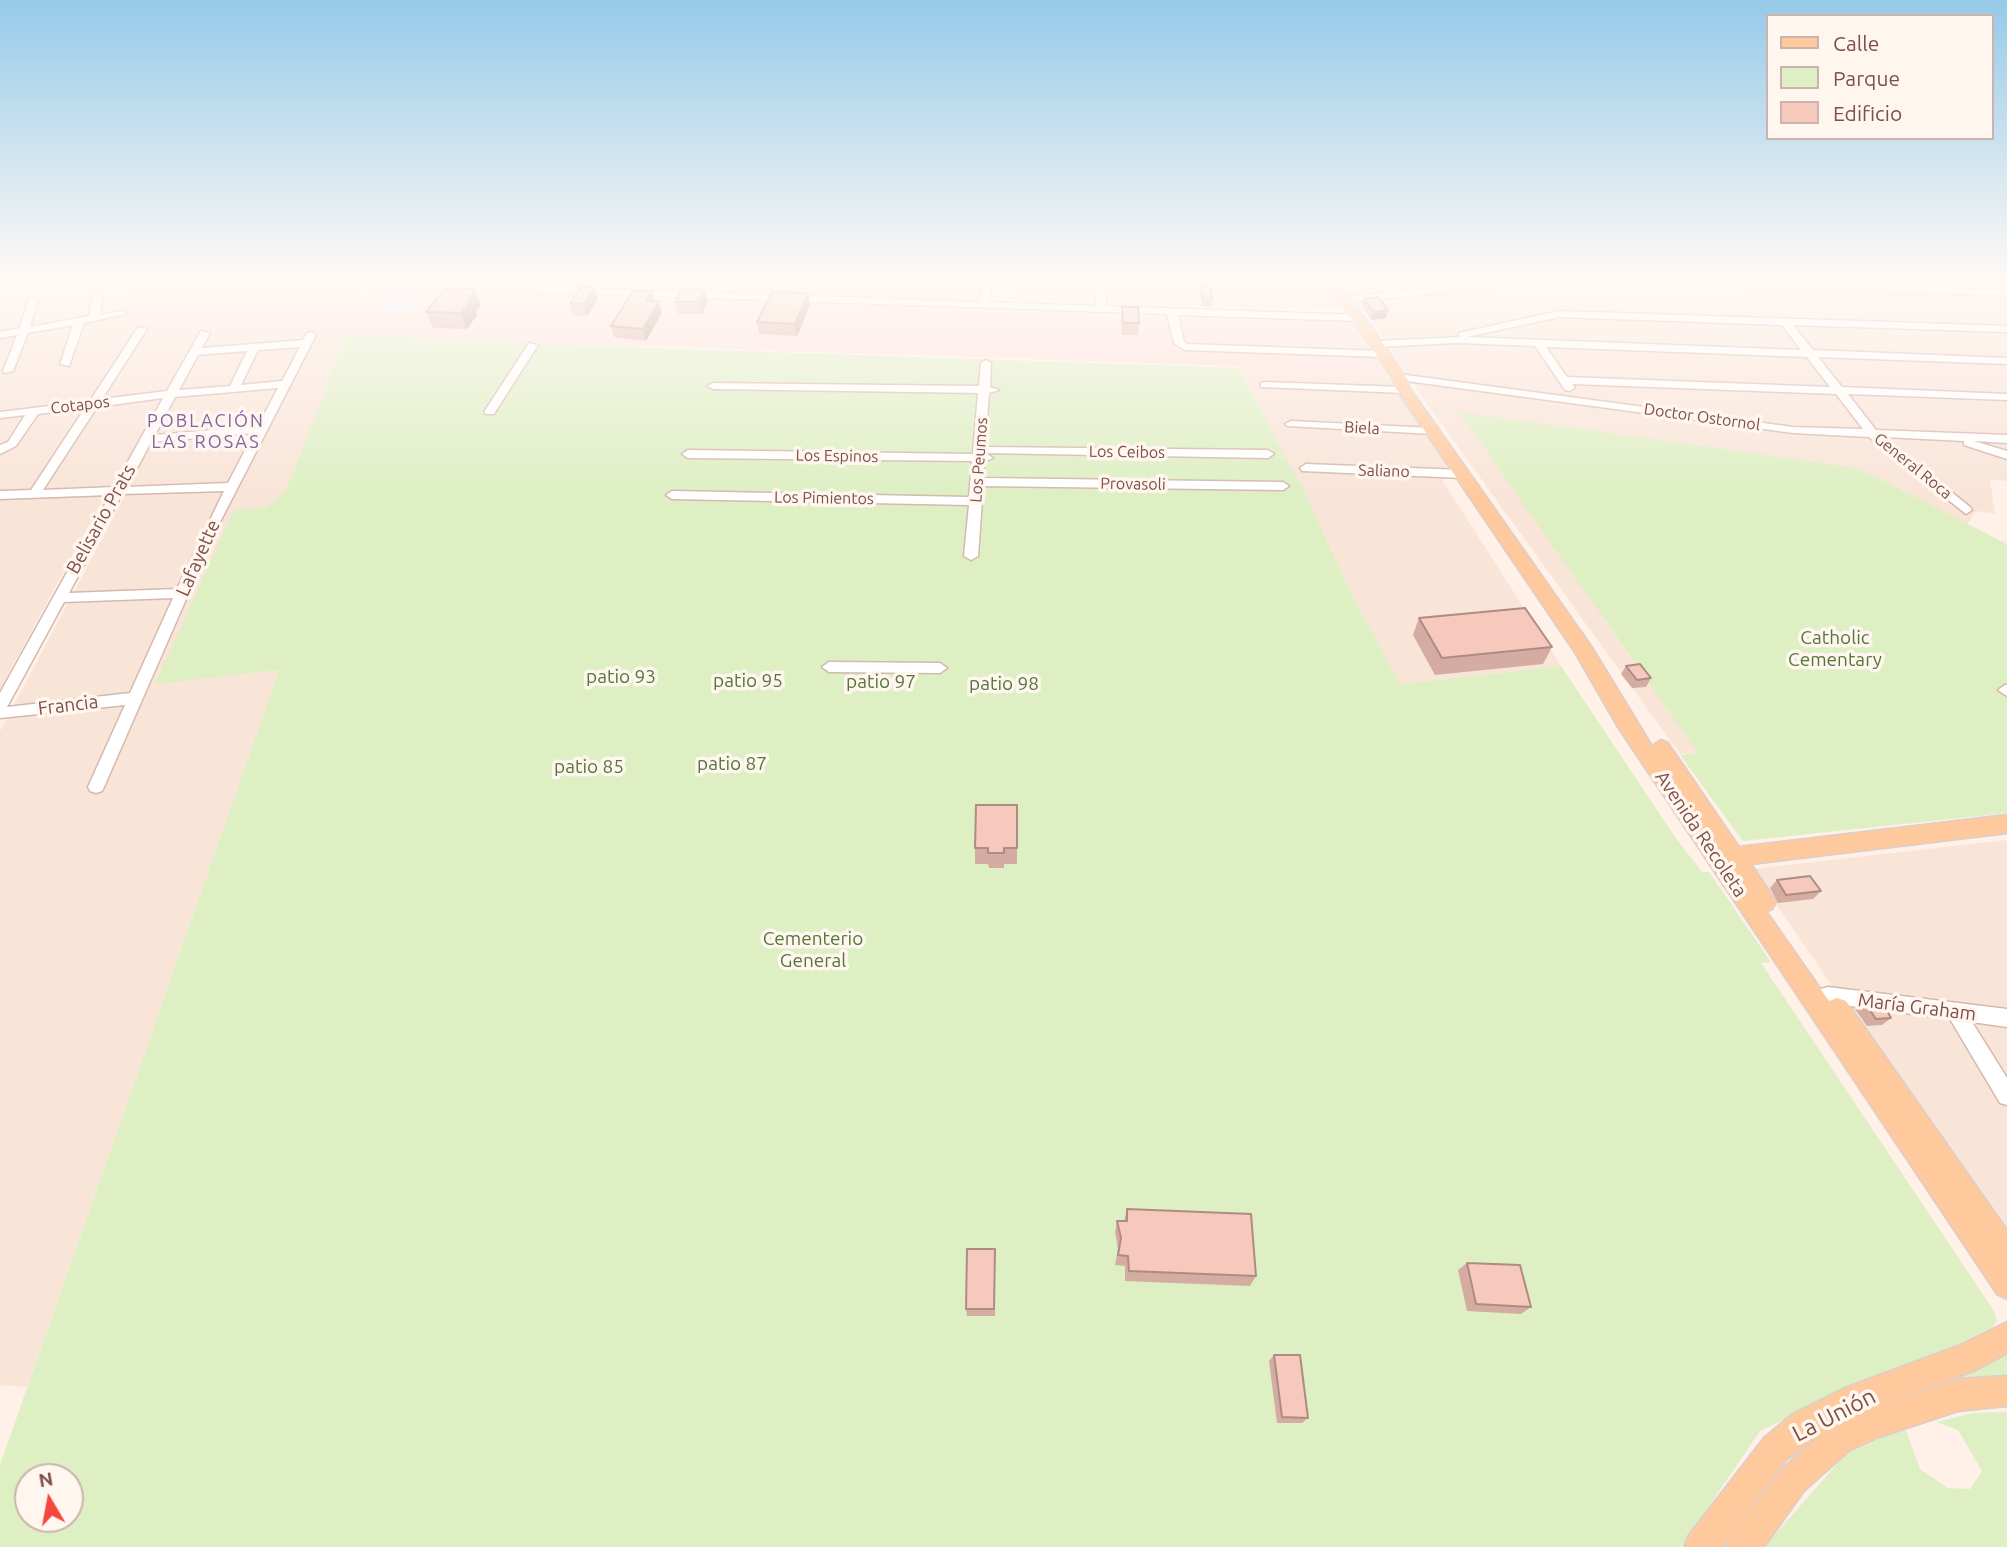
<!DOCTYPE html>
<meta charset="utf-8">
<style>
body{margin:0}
#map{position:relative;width:2007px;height:1547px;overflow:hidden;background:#fff1e8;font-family:Ubuntu,sans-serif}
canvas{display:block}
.legend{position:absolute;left:1766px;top:14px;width:228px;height:126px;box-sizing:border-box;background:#fff6f0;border:2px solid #cbb4ad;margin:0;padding:9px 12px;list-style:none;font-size:21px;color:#7d5048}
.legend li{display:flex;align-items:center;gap:14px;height:35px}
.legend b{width:35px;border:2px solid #cbb4ad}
.north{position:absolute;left:14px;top:1463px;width:70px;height:70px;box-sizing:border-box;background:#fff6f0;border:2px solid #cbb4ad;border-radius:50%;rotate:350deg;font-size:19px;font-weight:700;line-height:28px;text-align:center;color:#7d5048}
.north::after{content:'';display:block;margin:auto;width:24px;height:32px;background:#f64640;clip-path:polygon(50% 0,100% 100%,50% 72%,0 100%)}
</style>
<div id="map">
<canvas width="2007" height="1547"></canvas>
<ul class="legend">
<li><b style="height:9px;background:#ffc99e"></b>Calle</li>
<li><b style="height:19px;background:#ddefc3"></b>Parque</li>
<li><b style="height:19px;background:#f7c8bc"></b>Edificio</li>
</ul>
<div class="north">N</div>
</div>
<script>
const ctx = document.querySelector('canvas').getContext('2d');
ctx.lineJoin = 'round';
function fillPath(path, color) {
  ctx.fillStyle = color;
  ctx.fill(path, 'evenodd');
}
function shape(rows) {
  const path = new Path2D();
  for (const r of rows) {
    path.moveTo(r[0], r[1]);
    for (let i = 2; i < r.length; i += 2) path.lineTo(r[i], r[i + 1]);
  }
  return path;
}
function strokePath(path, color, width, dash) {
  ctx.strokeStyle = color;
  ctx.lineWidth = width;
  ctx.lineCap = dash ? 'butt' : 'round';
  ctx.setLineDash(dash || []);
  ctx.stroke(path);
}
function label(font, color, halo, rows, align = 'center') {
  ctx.font = font + ' Ubuntu,sans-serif';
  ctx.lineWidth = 7;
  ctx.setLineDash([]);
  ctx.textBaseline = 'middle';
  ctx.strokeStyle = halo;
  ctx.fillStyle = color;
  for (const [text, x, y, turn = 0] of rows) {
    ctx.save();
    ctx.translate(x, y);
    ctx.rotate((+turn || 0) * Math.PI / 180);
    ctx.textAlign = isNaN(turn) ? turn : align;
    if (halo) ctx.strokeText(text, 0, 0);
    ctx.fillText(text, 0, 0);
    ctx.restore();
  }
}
fillPath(shape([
 [1344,280,2007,280,2007,481,1990,479,1995,514,1976,511,1967,525,1858,468,1808,462,1600,614,1699,753,1680,754,1430,408],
 [125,288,122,325,347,334,286,490,266,508,155,683,279,670,27,1387,0,1385,0,731,130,486,0,490,0,294],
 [1243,366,1386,371,1450,472,1437,472,1561,666,1400,684,1352,595,1305,493,1239,368],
 [102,493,105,496,0,689,0,499],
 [2007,840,2007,1241,1752,869]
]), '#f9e4d8');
fillPath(shape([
 [0,280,203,280,330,288,1167,316,1176,346,1181,349,1375,355,1386,371,495,341,122,325,125,288,0,294],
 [382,280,607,280,599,288],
 [618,280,678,280,670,290,615,288],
 [688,280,983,280,980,298,976,300,687,290,684,288],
 [1067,280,1096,280,1097,302,1066,302],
 [1103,280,1323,280,1344,310,1108,304,1104,303],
 [1180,317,1352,322,1370,349,1189,344,1185,343]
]), '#ffdfdb');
fillPath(shape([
 [1014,280,1067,280,1066,302,1011,300]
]), '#efe5e1');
fillPath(shape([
 [782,280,861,280,857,295,777,293],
 [397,291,429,292,411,312,378,311]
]), '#eee4fb');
fillPath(shape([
 [347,334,684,349,1239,368,1305,493,1352,595,1400,684,1561,666,1675,837,1702,872,1709,872,1771,962,1761,963,1994,1311,1997,1321,1993,1327,1899,1373,1869,1380,1760,1431,1681,1547,0,1547,0,1465,279,670,155,684,234,510,266,508,286,490],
 [28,1477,70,1477,70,1519,28,1519],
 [1459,412,1858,468,2007,544,2007,813,1743,841,1680,755,1698,753],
 [2007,1349,2007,1384,1940,1391,1935,1383],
 [2007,1412,2007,1547,1764,1547,1845,1455,1889,1434,1906,1430,1920,1469,1948,1488,1970,1489,1982,1471,1958,1430,1936,1422,1973,1413]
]), '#ddefc3');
const minor = shape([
 [262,280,352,280,979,302,983,280,993,280,989,302,1096,306,1095,280,1105,280,1106,306,1358,315,1363,318,1358,321,1178,315,1184,342,1187,344,1383,351,1388,354,1383,357,1185,350,1174,343,1167,314,267,283,262,280],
 [1503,280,1535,280,1530,283,1346,303,1341,300,1346,297,1503,280],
 [1618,280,1710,280,2007,290,2007,296,1623,283,1618,280],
 [98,292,103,295,100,315,121,311,126,314,84,323,69,366,60,364,73,325,28,333,13,371,4,373,3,371,17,335,0,338,0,332,20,328,29,297,38,299,30,327,89,316,93,295,98,292],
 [1559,311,2007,326,2007,332,1793,325,1813,350,2007,358,2007,364,1818,357,1842,387,2007,394,2007,400,1848,394,1876,430,2007,435,2007,443,1974,441,2007,451,2007,459,1964,445,1964,441,1884,437,1970,507,1972,510,1966,514,1869,437,1793,433,1399,380,1394,377,1399,374,1793,427,1863,429,1836,394,1572,384,1575,388,1569,391,1565,390,1535,346,1457,343,1377,347,1372,344,1377,341,1459,337,1459,333,1559,311],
 [1559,317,1782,325,1801,350,1467,337,1559,317],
 [1546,347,1807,357,1830,387,1567,377,1546,347],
 [138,327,147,329,102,399,167,391,201,331,210,333,202,348,303,340,307,333,311,332,316,335,218,526,104,787,102,791,96,793,90,791,88,787,125,705,0,718,0,693,110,495,0,499,0,491,31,490,85,408,38,414,16,446,0,454,0,445,8,442,25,415,0,418,0,412,90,401,138,327],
 [300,347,282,381,241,385,258,350,300,347],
 [247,351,230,386,179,390,198,355,247,351],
 [278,388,258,426,155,435,175,397,278,388],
 [163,398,114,487,43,490,97,407,163,398],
 [254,433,228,483,127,487,151,442,254,433],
 [224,491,177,589,69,593,122,494,224,491],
 [173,598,130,693,7,707,64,602,173,598],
 [529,343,538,345,494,414,486,414,484,412,529,343],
 [986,360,991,363,990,387,999,390,989,393,985,447,1268,450,1274,454,1268,458,985,453,993,458,984,462,983,478,1283,482,1289,486,1283,490,983,486,978,556,971,560,964,556,969,505,672,499,666,495,672,491,969,497,972,461,688,458,682,454,688,450,973,454,978,393,713,389,707,386,713,383,979,386,981,363,986,360],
 [1265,382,1404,387,1410,390,1404,393,1261,387,1261,383,1265,382],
 [1291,421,1433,428,1439,431,1433,434,1287,426,1285,424,1291,421],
 [1306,464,1463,470,1469,474,1463,478,1302,471,1300,468,1306,464],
 [829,662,940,663,947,668,940,673,829,672,822,667,829,662],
 [2005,685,2007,685,2007,696,1998,690,2005,685],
 [1828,987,2007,1009,2007,1027,1972,1022,2007,1078,2007,1105,2000,1103,1950,1019,1828,1003,1821,1001,1819,995,1821,989,1828,987]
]);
const major = shape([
 [1325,280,1339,280,1408,380,1409,387,1591,646,1652,746,1661,740,1668,743,1739,847,2007,815,2007,833,1751,864,1776,902,1772,909,1766,911,1829,1001,1837,998,1846,1001,2007,1230,2007,1299,1997,1294,1618,727,1576,654,1395,387,1394,380,1325,280],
 [2007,1322,2007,1353,1976,1370,1889,1402,1958,1379,2007,1376,2007,1406,1958,1411,1879,1437,1849,1451,1804,1491,1764,1547,1726,1547,1731,1535,1782,1469,1822,1433,1786,1460,1722,1547,1684,1547,1689,1535,1764,1438,1793,1414,1845,1388,1958,1346,2007,1322]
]);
strokePath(minor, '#d5b8ae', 3);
strokePath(major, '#dbcecc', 3);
fillPath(minor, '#fff');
fillPath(major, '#ffc99e');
fillPath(shape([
 [1201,286,1212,299,1211,307,1202,306,1200,294],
 [595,287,598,299,587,316,573,315,570,303],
 [705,290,708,301,702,314,678,314,675,302],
 [808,293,810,305,797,336,759,334,757,322],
 [1364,299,1386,318,1371,320,1362,306],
 [655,301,659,301,662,313,646,341,614,337,611,326],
 [481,304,476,312,477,315,467,329,433,328,426,312],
 [1122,307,1139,323,1138,335,1122,335,1121,319],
 [1419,618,1552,647,1543,664,1435,675,1413,635],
 [1626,666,1651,678,1646,687,1632,688,1621,674],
 [1017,805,1017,864,1004,864,1004,868,989,868,988,864,975,864,975,848],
 [1777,880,1821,891,1813,899,1778,903,1770,888],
 [1864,1002,1891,1018,1882,1025,1867,1026,1855,1009],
 [1127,1209,1256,1276,1250,1286,1125,1281,1125,1266,1115,1265,1118,1249,1115,1232,1117,1221,1124,1221],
 [995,1249,995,1316,967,1316,966,1309],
 [1467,1263,1531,1307,1521,1314,1467,1311,1458,1270],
 [1274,1355,1308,1418,1302,1423,1277,1423,1269,1361]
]), '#d4aca2');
fillPath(shape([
 [595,287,598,299,587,316,584,304],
 [475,289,481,304,476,312,477,315,467,329,461,313],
 [705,290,708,301,702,314,699,302],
 [652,291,655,303,647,301],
 [808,293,810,305,797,336,795,324],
 [659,301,662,313,646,341,643,329],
 [1388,310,1386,318,1371,320,1374,312]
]), '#ad8c84');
const building = shape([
 [1201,286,1210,286,1212,299,1203,299,1201,286],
 [581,287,595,287,584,304,570,303,581,287],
 [446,288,475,289,468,299,471,300,461,313,426,312,446,288],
 [682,289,705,290,699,302,675,302,682,289],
 [633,291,652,291,647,301,659,301,643,329,611,326,633,291],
 [772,292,808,293,795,324,757,322,772,292],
 [1378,297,1388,310,1374,312,1364,299,1378,297],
 [1122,307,1138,307,1139,323,1123,323,1122,307],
 [1525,608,1552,647,1442,658,1419,618,1525,608],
 [1640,664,1651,678,1637,680,1626,666,1640,664],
 [976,805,1017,805,1017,848,1004,848,1004,853,988,853,988,848,975,848,976,805],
 [1810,876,1821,891,1786,895,1777,880,1810,876],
 [1864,1002,1883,1004,1891,1018,1876,1019,1864,1002],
 [1127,1209,1251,1214,1256,1276,1129,1271,1128,1256,1118,1255,1121,1238,1117,1221,1127,1221,1127,1209],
 [967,1249,995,1249,994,1309,966,1309,967,1249],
 [1467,1263,1520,1265,1531,1307,1476,1304,1467,1263],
 [1274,1355,1300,1355,1308,1418,1282,1417,1274,1355]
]);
fillPath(building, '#f7c8bc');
strokePath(building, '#ad8c84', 2);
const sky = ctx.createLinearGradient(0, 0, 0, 497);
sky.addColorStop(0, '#95cae8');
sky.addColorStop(0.56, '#fff9f5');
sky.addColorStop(1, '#fff9f500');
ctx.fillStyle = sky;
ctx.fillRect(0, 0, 2007, 497);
label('16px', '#7d5048', '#fff6f0', [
 ["Cotapos",80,405,-7],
 ["Doctor Ostornol",1702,417,8],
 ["Biela",1362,428,3],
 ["Los Ceibos",1127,452,1],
 ["Los Espinos",837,456,1],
 ["Los Peumos",979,460,-86],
 ["General Roca",1913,466,39],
 ["Saliano",1384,471,2],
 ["Provasoli",1133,484,1],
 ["Los Pimientos",824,498,1]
]);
ctx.letterSpacing = '2px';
label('18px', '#8063a0', '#fff6f0', [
 ["POBLACIÓN",206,421],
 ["LAS ROSAS",206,442]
]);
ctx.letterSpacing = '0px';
label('19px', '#7d5048', '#fff6f0', [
 ["Belisario Prats",101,519,-61],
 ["Lafayette",198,558,-66],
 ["Francia",68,705,-7],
 ["Avenida Recoleta",1701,834,56],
 ["María Graham",1917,1007,7]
]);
label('19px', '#577739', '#fff6f0', [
 ["Catholic",1835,638],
 ["Cementary",1835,660],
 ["patio 93",621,677],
 ["patio 95",748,681],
 ["patio 97",881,682],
 ["patio 98",1004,684],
 ["patio 87",732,764],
 ["patio 85",589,767],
 ["Cementerio",813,939],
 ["General",813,961]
]);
label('23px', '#7d5048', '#fff6f0', [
 ["La Unión",1834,1415,-27]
]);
</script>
